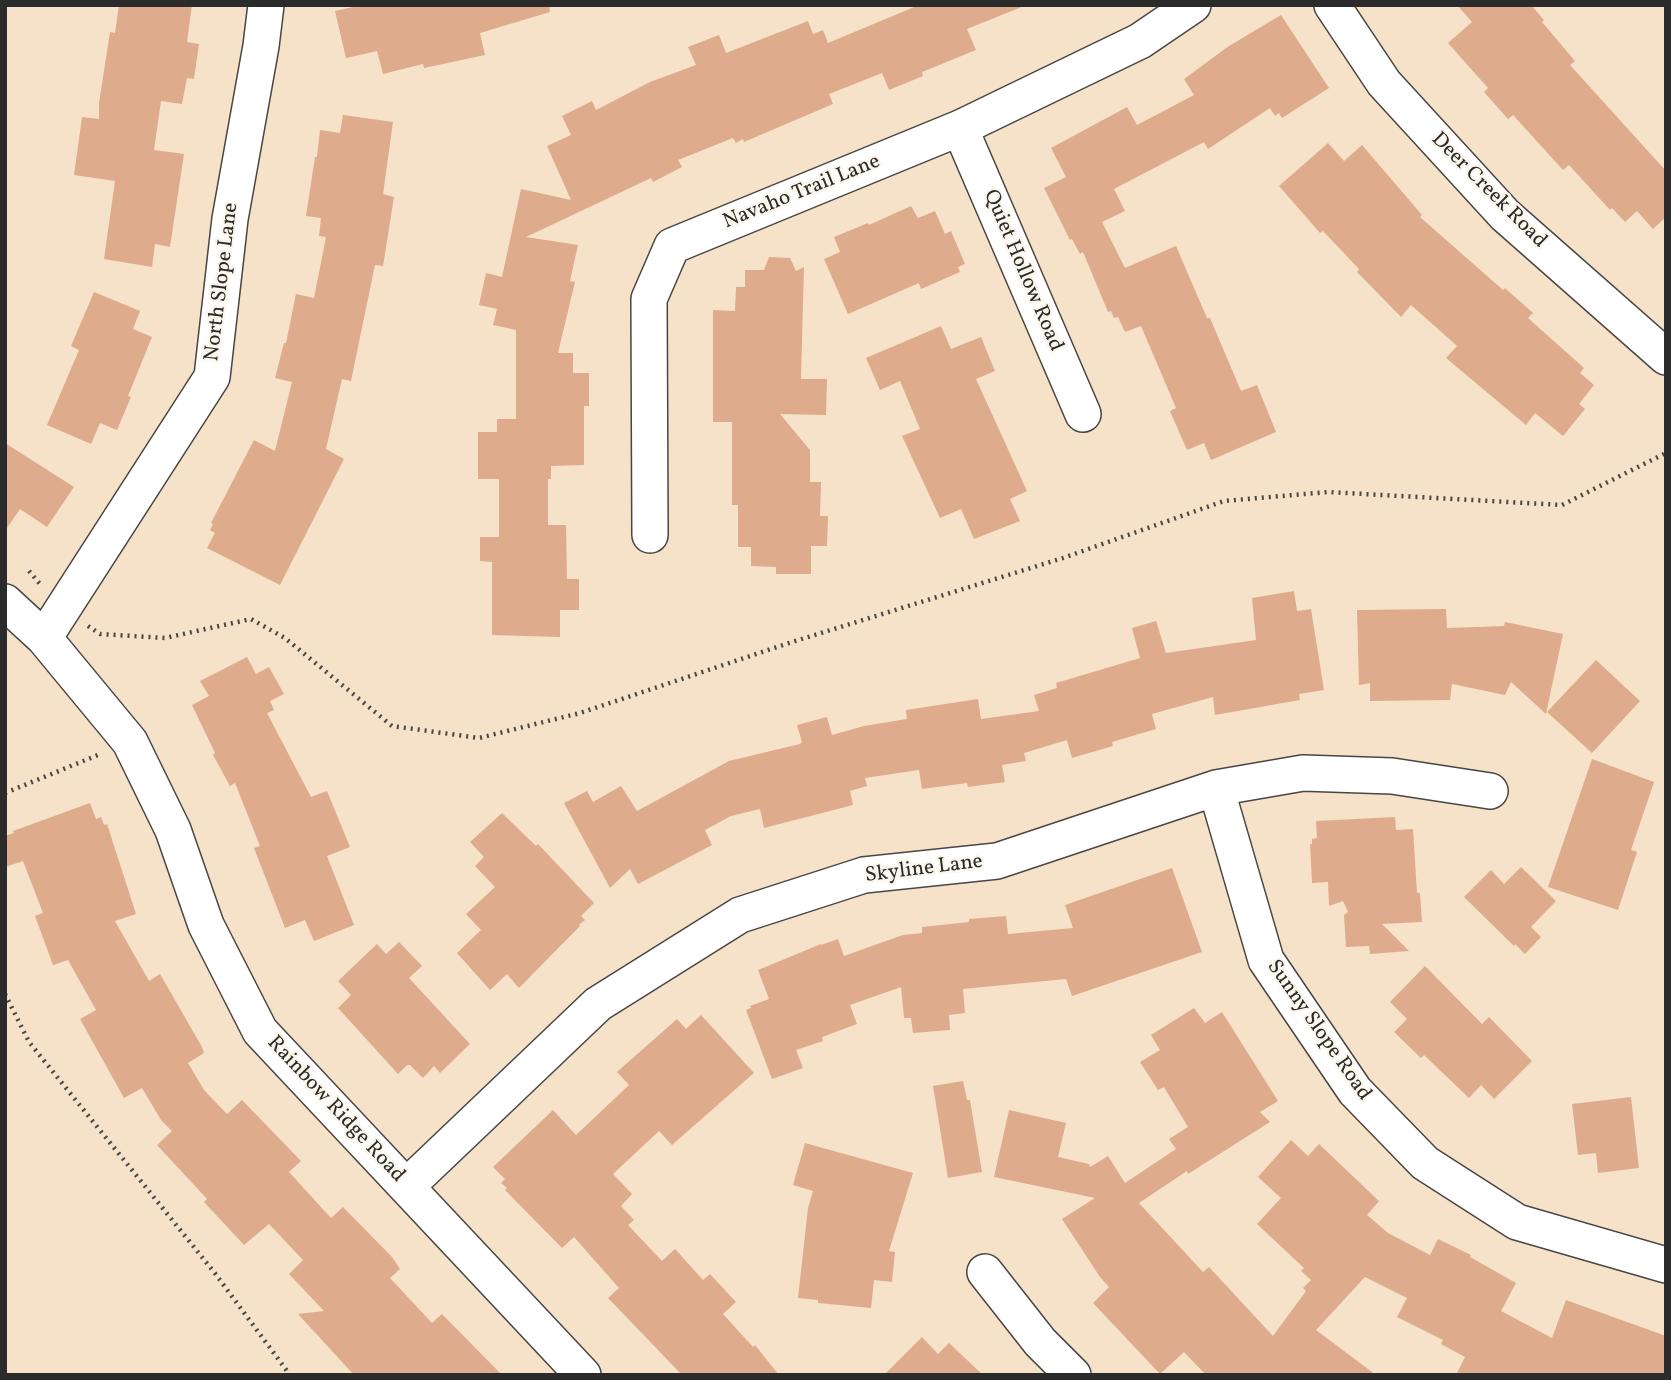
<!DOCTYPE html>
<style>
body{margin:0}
#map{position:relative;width:1671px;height:1380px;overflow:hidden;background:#f5e2c8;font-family:Vollkorn,serif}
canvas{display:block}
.frame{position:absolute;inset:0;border:7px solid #2b2b2b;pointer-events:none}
</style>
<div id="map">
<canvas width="1671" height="1380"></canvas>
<div class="frame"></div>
</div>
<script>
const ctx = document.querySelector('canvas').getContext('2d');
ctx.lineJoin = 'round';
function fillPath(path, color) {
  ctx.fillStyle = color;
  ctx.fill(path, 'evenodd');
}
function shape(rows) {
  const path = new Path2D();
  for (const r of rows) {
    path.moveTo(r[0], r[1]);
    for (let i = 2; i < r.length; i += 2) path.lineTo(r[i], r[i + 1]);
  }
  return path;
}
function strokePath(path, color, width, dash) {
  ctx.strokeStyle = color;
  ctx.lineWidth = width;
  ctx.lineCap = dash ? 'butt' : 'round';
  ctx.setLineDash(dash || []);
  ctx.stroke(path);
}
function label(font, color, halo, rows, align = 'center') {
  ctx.font = font + ' Vollkorn,serif';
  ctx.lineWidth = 5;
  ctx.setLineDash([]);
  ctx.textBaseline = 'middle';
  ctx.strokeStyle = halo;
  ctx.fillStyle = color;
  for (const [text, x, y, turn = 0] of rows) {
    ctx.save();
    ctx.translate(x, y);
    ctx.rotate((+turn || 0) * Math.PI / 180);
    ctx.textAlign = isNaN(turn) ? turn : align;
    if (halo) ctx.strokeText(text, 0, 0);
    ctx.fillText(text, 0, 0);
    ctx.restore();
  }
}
fillPath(shape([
 [119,5,192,5,187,42,199,44,194,79,187,78,182,104,161,101,154,150,184,154,170,247,155,244,152,267,104,259,115,181,74,175,82,117,99,119,99,103,110,32,115,33],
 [362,5,549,5,550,12,480,33,485,55,424,68,423,64,383,74,377,51,346,58,335,11],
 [919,5,1024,6,967,29,976,50,922,72,923,76,889,90,882,73,829,94,833,104,744,142,743,139,736,143,733,138,678,160,682,167,653,182,651,178,526,237,578,245,570,281,575,282,558,353,573,353,573,373,589,373,589,406,584,406,584,465,551,466,551,479,548,479,548,525,566,525,567,579,579,579,579,610,560,610,560,637,492,635,492,562,480,561,480,537,499,537,499,479,478,479,478,432,497,432,497,419,516,419,516,330,493,325,497,309,479,305,486,273,502,277,521,189,571,200,547,146,571,135,562,116,592,101,596,110,650,82,696,65,688,47,719,35,726,53,808,21,813,34,823,30,828,43],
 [1457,5,1531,5,1544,20,1542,22,1575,61,1570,65,1666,171,1666,217,1653,229,1637,211,1625,222,1612,208,1610,210,1569,165,1563,170,1513,115,1508,119,1484,92,1488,88,1448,43,1472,22],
 [1281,15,1329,88,1282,118,1279,113,1275,116,1270,108,1208,149,1204,142,1114,189,1125,211,1102,222,1125,268,1176,246,1207,318,1210,318,1241,391,1257,385,1276,432,1211,460,1204,443,1187,450,1170,411,1176,408,1141,326,1125,332,1118,317,1114,318,1111,311,1108,312,1083,252,1080,254,1072,239,1070,240,1044,188,1066,177,1051,148,1127,107,1137,125,1194,95,1184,79,1229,46],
 [343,115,393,122,383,194,394,197,383,266,375,265,351,381,342,379,326,449,344,459,280,585,207,548,215,533,210,530,213,524,211,523,254,440,275,451,292,382,275,378,284,343,286,343,296,294,314,298,326,237,319,236,321,218,306,216,315,157,317,157,320,130,340,133],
 [1328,143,1344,161,1362,145,1422,215,1420,217,1503,290,1505,288,1533,313,1528,318,1584,368,1580,373,1594,385,1579,404,1585,409,1563,436,1535,413,1526,425,1446,358,1457,346,1411,305,1401,317,1357,272,1359,269,1323,231,1320,233,1279,186],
 [911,206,918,218,935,211,945,234,951,231,965,264,958,267,960,272,921,289,919,283,848,314,824,259,840,252,834,237,868,223,869,225],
 [769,257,790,258,796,271,804,267,801,379,827,379,826,415,780,414,810,450,810,482,821,482,820,516,828,516,827,546,811,546,811,574,776,574,776,567,751,566,751,547,738,547,738,505,732,505,732,422,713,422,713,310,735,311,736,287,745,287,745,270,764,270],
 [94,292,140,311,133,329,152,337,128,396,131,397,117,430,100,423,91,444,47,425,79,350,71,346],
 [941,326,951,349,981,337,995,371,976,379,1027,491,1010,499,1020,521,974,539,961,509,940,518,902,436,920,429,900,381,880,390,866,358],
 [5,443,74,487,47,527,20,509,5,531],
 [1294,591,1297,611,1311,609,1324,690,1299,694,1300,700,1215,715,1213,697,1152,714,1156,729,1112,742,1113,746,1072,758,1067,740,1024,753,1026,761,1002,765,1005,782,968,787,967,783,922,789,919,770,865,778,867,786,850,791,853,805,764,828,760,809,731,816,705,830,712,845,638,884,630,869,610,888,564,803,587,791,593,802,621,786,637,811,729,761,800,744,802,742,797,725,827,717,832,735,864,726,907,719,906,710,978,699,981,719,1039,711,1034,695,1057,688,1056,683,1140,658,1132,628,1156,621,1166,653,1256,640,1252,598],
 [1446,609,1447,628,1504,626,1505,622,1563,634,1546,714,1511,682,1505,695,1452,684,1450,700,1370,701,1370,683,1359,685,1357,610],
 [247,657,256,674,269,667,284,694,270,701,274,710,267,713,311,797,327,791,350,847,327,856,354,925,314,941,305,920,285,928,254,848,260,846,235,783,230,786,213,755,215,753,192,705,209,696,200,681],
 [1596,660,1640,701,1592,753,1547,712],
 [1592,759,1654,782,1631,850,1637,852,1618,910,1548,887],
 [90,803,96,819,101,817,104,825,107,824,136,914,115,921,149,981,160,974,202,1047,204,1053,188,1063,204,1090,227,1114,242,1100,301,1161,289,1172,331,1218,343,1207,392,1257,400,1269,390,1278,432,1323,442,1314,502,1375,354,1375,298,1314,324,1311,289,1274,303,1260,269,1224,244,1245,204,1202,207,1199,157,1145,172,1131,161,1120,142,1088,124,1098,80,1019,96,1010,68,960,53,965,35,916,43,913,23,861,5,867,5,836,14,833,13,831],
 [502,813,536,846,538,844,594,903,581,916,585,920,579,925,580,926,519,988,507,974,490,990,457,953,481,930,466,914,495,887,475,866,484,857,470,842],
 [1395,817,1396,830,1413,829,1417,893,1420,893,1422,922,1382,924,1409,951,1370,954,1369,946,1346,947,1344,915,1348,912,1343,901,1329,906,1328,882,1312,883,1310,844,1312,844,1312,839,1317,838,1316,821],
 [1521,867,1556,901,1531,927,1541,937,1525,954,1515,944,1514,946,1464,897,1491,870,1504,884],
 [1172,868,1202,952,1072,996,1066,979,963,989,965,1013,949,1015,950,1030,913,1033,911,1018,904,1018,901,987,850,1005,857,1024,822,1037,823,1041,796,1050,803,1068,772,1079,746,1010,751,1008,750,1006,769,999,758,970,821,944,821,945,838,939,844,956,903,935,922,933,922,927,969,922,969,919,1006,916,1008,934,1073,928,1065,905],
 [399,942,422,966,409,978,470,1044,440,1073,434,1066,423,1078,410,1065,407,1065,398,1074,338,1008,351,995,338,981,377,944,386,954],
 [1425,966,1482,1024,1489,1017,1532,1061,1494,1099,1481,1085,1469,1098,1424,1055,1421,1058,1394,1032,1407,1019,1390,1002],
 [1194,1008,1205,1023,1222,1012,1278,1101,1260,1112,1270,1122,1188,1174,1187,1171,1139,1203,1203,1272,1209,1267,1273,1336,1306,1291,1303,1288,1311,1280,1301,1271,1304,1268,1257,1224,1281,1198,1258,1177,1291,1140,1308,1156,1319,1144,1379,1201,1367,1215,1388,1233,1430,1255,1438,1239,1471,1255,1470,1257,1516,1283,1501,1311,1552,1338,1566,1300,1666,1336,1666,1375,1456,1375,1465,1357,1441,1344,1443,1340,1397,1317,1407,1298,1365,1277,1316,1330,1376,1375,1206,1375,1184,1352,1160,1374,1093,1303,1109,1287,1100,1277,1062,1219,1095,1198,994,1177,1009,1110,1066,1123,1058,1157,1089,1164,1090,1167,1108,1156,1125,1183,1176,1149,1169,1139,1188,1127,1164,1087,1158,1090,1140,1062,1160,1050,1151,1035],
 [701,1015,754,1073,672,1145,659,1131,613,1174,632,1194,621,1206,634,1220,628,1225,662,1261,675,1249,703,1280,710,1274,736,1302,723,1314,753,1347,755,1345,779,1375,682,1375,608,1298,619,1288,574,1237,562,1248,505,1190,507,1188,501,1183,505,1179,493,1167,553,1110,576,1135,629,1085,617,1072,677,1019,686,1029],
 [963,1081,967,1100,970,1100,982,1172,948,1178,933,1086],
 [1631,1097,1639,1168,1598,1173,1596,1153,1578,1155,1572,1104],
 [805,1143,913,1173,889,1251,895,1252,892,1282,874,1280,871,1308,818,1303,818,1300,798,1298,808,1208,813,1191,793,1185],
 [922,1337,938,1354,949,1343,983,1375,884,1375]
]), '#dfab8d');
const minor = shape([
 [1332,5,1384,83,1505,215,1666,357],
 [960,128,1083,414],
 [650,535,649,299,672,246,960,128,1140,41,1193,5],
 [5,602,44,638,130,742,173,830,206,925,260,1031,583,1375],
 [44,638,212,377,230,219,261,46,266,5],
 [1216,788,1266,960,1355,1091,1425,1163,1517,1222,1666,1265],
 [407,1186,598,1004,740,915,864,875,997,861,1216,788,1303,773,1392,776,1490,791],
 [985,1272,1040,1342,1073,1375]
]);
strokePath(minor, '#494643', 38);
strokePath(shape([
 [29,571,40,584],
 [88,626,100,634,165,638,251,619,285,638,392,726,479,738,580,713,792,642,1063,558,1224,501,1328,492,1562,505,1666,453],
 [5,793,98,755],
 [5,994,29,1042,214,1272,290,1375]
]), '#494643', 4.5, [2, 5]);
strokePath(minor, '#fff', 35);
label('21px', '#2b2b2b', '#fbf7ec', [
 ["Deer Creek Road",1488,191,45],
 ["Navaho Trail Lane",802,193,-22],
 ["Quiet Hollow Road",1022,271,67],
 ["North Slope Lane",223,282,-83],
 ["Skyline Lane",924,870,-7],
 ["Sunny Slope Road",1318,1031,55],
 ["Rainbow Ridge Road",335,1110,47]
]);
</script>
